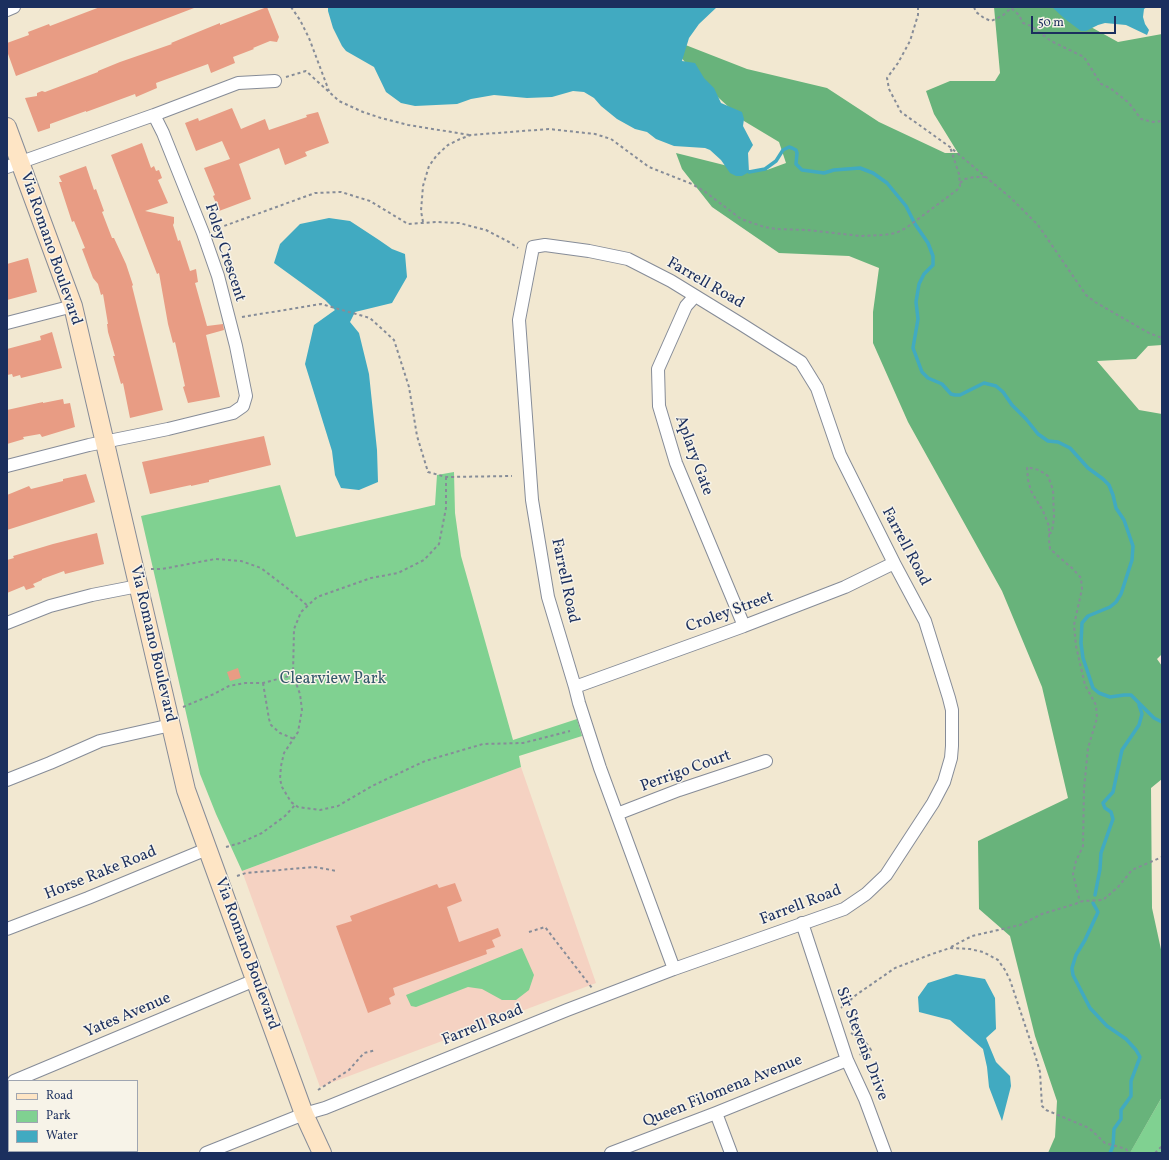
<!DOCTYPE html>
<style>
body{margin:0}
#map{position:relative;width:1169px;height:1160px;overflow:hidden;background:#f2e8d1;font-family:Vollkorn,serif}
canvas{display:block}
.frame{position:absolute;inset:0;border:8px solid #1b2f5e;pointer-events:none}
.legend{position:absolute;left:8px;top:1080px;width:130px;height:72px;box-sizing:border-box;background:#f7f3e8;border:1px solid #9fa5b1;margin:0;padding:5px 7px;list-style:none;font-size:12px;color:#1b2f5e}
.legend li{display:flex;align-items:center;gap:8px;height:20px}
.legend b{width:20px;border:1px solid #9fa5b1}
.scale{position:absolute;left:1031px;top:16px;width:85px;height:18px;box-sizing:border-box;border:2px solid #1b2f5e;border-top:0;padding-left:5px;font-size:12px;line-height:14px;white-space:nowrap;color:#1b2f5e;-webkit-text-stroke:3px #f7f3e8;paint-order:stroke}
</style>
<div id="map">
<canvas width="1169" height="1160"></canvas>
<div class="frame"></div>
<ul class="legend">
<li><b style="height:5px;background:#fee5c5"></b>Road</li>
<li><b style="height:11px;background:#80d191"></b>Park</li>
<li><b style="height:11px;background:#41aac1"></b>Water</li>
</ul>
<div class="scale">50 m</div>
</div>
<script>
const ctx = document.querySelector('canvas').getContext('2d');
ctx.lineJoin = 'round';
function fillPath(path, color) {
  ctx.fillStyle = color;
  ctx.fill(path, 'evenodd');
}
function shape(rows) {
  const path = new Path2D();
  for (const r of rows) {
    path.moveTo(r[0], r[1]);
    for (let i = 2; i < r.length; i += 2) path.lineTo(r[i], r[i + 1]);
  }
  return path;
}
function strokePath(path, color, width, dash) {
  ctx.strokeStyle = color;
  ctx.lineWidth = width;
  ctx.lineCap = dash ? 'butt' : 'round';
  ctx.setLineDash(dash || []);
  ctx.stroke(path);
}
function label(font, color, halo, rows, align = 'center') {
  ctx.font = font + ' Vollkorn,serif';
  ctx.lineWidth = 3;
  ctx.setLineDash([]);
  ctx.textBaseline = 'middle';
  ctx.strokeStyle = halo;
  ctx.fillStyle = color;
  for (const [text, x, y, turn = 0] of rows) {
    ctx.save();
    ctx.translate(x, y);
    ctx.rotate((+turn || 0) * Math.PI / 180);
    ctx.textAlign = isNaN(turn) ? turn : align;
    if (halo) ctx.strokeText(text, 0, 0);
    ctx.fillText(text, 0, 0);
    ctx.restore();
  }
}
fillPath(shape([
 [521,767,596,983,320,1087,242,871]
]), '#f5d2c2');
fillPath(shape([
 [454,472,455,513,461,556,513,740,577,719,582,736,519,756,521,767,242,871,216,814,200,774,141,516,280,485,296,537,435,505,437,475],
 [522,948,534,975,529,990,516,1000,502,1000,482,989,468,987,416,1007,411,1006,406,995],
 [1162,1097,1162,1153,1130,1153,1131,1151]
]), '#80d191');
fillPath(shape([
 [994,7,1058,7,1062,11,1118,42,1162,34,1162,345,1148,346,1136,359,1097,361,1139,410,1162,414,1162,654,1157,659,1162,666,1162,779,1151,788,1152,908,1162,954,1162,1097,1130,1153,1048,1153,1055,1137,1057,1101,1035,1036,1010,936,979,909,978,841,1068,798,1042,687,1002,591,908,422,873,343,873,312,879,268,849,256,779,253,712,207,682,169,676,153,744,170,767,170,786,163,779,142,744,121,697,78,681,57,683,44,747,69,827,88,879,122,945,153,958,153,934,114,926,91,950,81,995,81,1000,73]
]), '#68b37b');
fillPath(shape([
 [328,7,717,7,699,24,689,38,682,61,695,63,704,78,714,88,721,103,742,112,744,119,743,126,753,145,748,153,749,172,742,176,736,176,730,173,721,160,710,150,705,148,674,146,656,139,647,132,635,129,617,119,601,106,594,98,584,92,573,91,552,97,527,98,494,95,471,99,457,104,415,106,401,103,386,92,374,67,346,51,342,46,333,28,328,11],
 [1052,7,1147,7,1144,9,1143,17,1145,24,1149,30,1147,35,1126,25,1105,23,1098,25,1086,31,1081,31,1065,19],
 [329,218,350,221,379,240,392,249,405,254,407,277,392,303,355,312,350,322,359,333,369,374,377,450,378,482,359,490,341,488,335,475,332,451,305,364,314,325,335,310,325,300,274,263,280,244,300,224],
 [956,974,985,979,995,998,996,1029,986,1038,996,1062,1010,1076,1011,1086,1002,1121,989,1087,987,1067,983,1049,950,1020,919,1012,918,997,928,983]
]), '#41aac1');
strokePath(shape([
 [749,172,765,169,776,161,783,150,789,147,792,148,796,150,797,153,796,164,802,170,824,173,834,170,860,168,873,173,887,183,906,206,915,224,928,243,933,256,933,265,924,274,919,284,916,302,918,319,913,348,922,372,928,378,942,384,951,394,955,395,960,395,984,383,996,386,1003,392,1012,405,1026,419,1038,434,1048,441,1058,442,1070,448,1088,468,1103,479,1109,485,1113,495,1116,508,1124,520,1133,546,1132,560,1121,594,1116,602,1110,607,1088,616,1082,623,1081,643,1083,658,1093,688,1099,693,1110,697,1124,695,1131,695,1154,718,1162,722],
 [1095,895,1100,869,1101,853,1113,819,1111,812,1105,808,1103,803,1113,792,1122,750,1139,725,1142,714,1139,705],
 [1093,903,1098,912,1085,940,1076,955,1072,968,1073,975,1090,1008,1107,1026,1126,1039,1136,1050,1140,1057,1131,1081,1131,1096,1121,1110,1121,1119,1114,1129,1113,1146,1110,1153]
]), '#41aac1', 3.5);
fillPath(shape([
 [100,7,194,8,16,76,7,51,7,43,29,35,28,32,49,24,50,26],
 [267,7,279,37,277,42,270,41,253,48,254,49,233,57,235,63,211,73,208,64,156,83,157,88,136,97,135,94,86,112,86,111,50,124,50,128,38,132,25,98,37,96,37,93,42,91,45,92,98,72,98,71,120,62,172,44,171,43,220,23,220,25],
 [232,108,241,129,265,119,269,130,307,117,306,115,318,112,329,143,305,152,307,156,285,165,279,148,239,164,251,199,219,211,213,196,215,195,204,168,230,159,222,141,196,151,185,123,198,118,199,121],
 [142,143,151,168,154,166,156,171,159,170,162,178,158,180,168,203,145,211,174,217,174,223,173,225,178,241,180,240,190,271,196,269,198,282,195,283,207,326,223,324,224,330,206,335,220,397,188,403,183,387,185,386,175,342,173,343,168,324,159,273,157,274,111,155],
 [86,166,94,190,96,189,104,211,102,212,112,238,114,238,126,264,133,285,132,286,163,410,130,418,123,383,121,384,113,356,115,356,108,332,107,324,108,324,103,294,101,295,98,284,93,278,82,249,85,248,74,221,72,222,59,182,62,182,59,176],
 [28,258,37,292,7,300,7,264],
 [52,332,62,368,21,378,20,375,13,377,12,374,7,375,7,349,41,340,40,336],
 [63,399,64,404,70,403,75,427,42,437,40,434,23,437,24,439,7,444,7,410,43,402,43,403],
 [264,436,271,465,209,480,209,482,191,486,191,485,150,494,142,462],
 [86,474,95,502,7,530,7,495,29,486,31,489,63,481,63,479],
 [97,533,104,564,65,574,64,571,42,579,42,580,33,584,35,587,26,590,24,586,7,593,7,560,14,558,13,556,53,544],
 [238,668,241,678,230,681,227,672],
 [455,883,462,901,447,907,459,942,498,928,501,936,492,940,495,947,486,950,487,954,393,988,395,995,389,998,391,1004,368,1013,336,926,352,921,350,916,437,884,439,888]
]), '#e89c84');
const street = shape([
 [7,10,14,7],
 [154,115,238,83,275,81],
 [7,167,154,115,163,133,203,233,218,276,236,346,246,396,243,406,233,413,168,429,89,445,7,466],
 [695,296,686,306,658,369,659,406,676,463,744,626],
 [7,323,73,306],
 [7,623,50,606,92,595,138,586],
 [575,687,744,626,845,587,894,563],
 [7,780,50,763,100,741,171,725],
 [617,814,679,790,766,761],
 [802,923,847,1060,865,1099,885,1153],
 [7,929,88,898,207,849],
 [14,1081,255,980],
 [716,1113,731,1153],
 [206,1153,304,1114,325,1108,567,1010,674,969,844,909,866,894,886,875,933,803,944,782,951,758,952,746,952,710,949,698,925,621,894,563,840,455,817,388,801,362,741,324,671,281,628,259,589,251,545,245,533,247,519,320,532,500,548,597,575,687,579,703,600,768,674,969],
 [611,1153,716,1113,847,1060]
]);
const secondary = shape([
 [7,127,73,306,186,790,304,1114,322,1153]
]);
strokePath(street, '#868c98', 14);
strokePath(secondary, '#868c98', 20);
strokePath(shape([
 [291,7,300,20,309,38,329,91],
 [918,7,918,15,910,41,898,63,887,78,889,89,901,112,950,147,1012,199,1038,225,1086,295,1095,302,1149,333,1162,338],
 [974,7,976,12,984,18,991,21,1002,16,1011,8,1019,15,1023,23,1031,26,1051,41,1084,57,1101,84,1110,88,1129,103,1141,119,1153,122,1162,121],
 [286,77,306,71,339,101,363,112,381,118,408,125,470,135],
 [960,183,965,179,974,177,985,177],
 [423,222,421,211,423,186,429,166,437,155,448,145,460,139,471,135,549,129,595,134,611,139,649,167,692,184,704,191,741,219,764,227,777,229,807,230,861,236,883,235,896,233,906,228,957,190,960,186,959,174,950,147],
 [213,230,315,193,341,192,370,201,408,224,436,222,459,223,486,230,509,242,518,248],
 [242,317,321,304,370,318,394,340,409,387,417,436,428,472,446,477,512,476],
 [446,477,446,508,439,544,424,560,398,573,371,578,317,597,301,612,294,629,293,675,300,694,302,710,298,732,284,753,281,766,280,779,282,787,291,802,298,807,320,810,338,806,372,786,425,761,483,744,523,743,570,731],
 [1049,534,1052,532,1054,517,1053,490,1048,476,1039,470,1027,467,1028,480,1031,491,1043,511,1049,526,1049,540,1050,549,1073,569,1081,578,1082,589,1074,625,1076,646,1085,685,1096,705,1097,718,1088,748,1084,789,1083,846,1076,861,1073,874,1080,902],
 [151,569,162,569,215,559,241,561,261,568,287,588,308,606],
 [263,683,269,719,271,725,280,733,294,739],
 [183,707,214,694,229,686,245,683,263,683,293,675],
 [226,847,240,843,262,833,285,816,295,805],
 [237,876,246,873,314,867,337,871],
 [529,932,545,927,592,988],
 [951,947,972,936,1020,925,1042,914,1075,904,1083,901,1103,900,1118,887,1132,870,1162,857],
 [841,1008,856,995,895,968,932,954,950,948,970,949,983,952,998,960,1005,970,1010,980,1036,1058,1040,1072,1042,1106,1046,1110,1089,1128,1105,1143,1126,1149,1129,1153],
 [851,1033,867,1044,871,1050,857,1056],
 [318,1090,349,1070,364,1053,376,1050],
 [1155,1153,1162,1146]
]), '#868c98', 2, [3, 3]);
strokePath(street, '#fff', 12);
strokePath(secondary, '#fee5c5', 18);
label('16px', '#1b2f5e', '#f7f3e8', [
 ["Via Romano Boulevard",50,249,71],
 ["Foley Crescent",224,253,72],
 ["Farrell Road",705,284,30],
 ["Aplary Gate",693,456,70],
 ["Farrell Road",905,547,62],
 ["Farrell Road",564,581,78],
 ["Croley Street",730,613,-20],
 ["Via Romano Boulevard",152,644,77],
 ["Perrigo Court",686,772,-20],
 ["Horse Rake Road",101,874,-22],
 ["Farrell Road",801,906,-21],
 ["Via Romano Boulevard",246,954,70],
 ["Yates Avenue",128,1016,-23],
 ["Farrell Road",483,1026,-22],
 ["Sir Stevens Drive",861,1044,69],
 ["Queen Filomena Avenue",723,1092,-22]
]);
label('16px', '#34586b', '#f7f3e8', [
 ["Clearview Park",333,680]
]);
</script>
